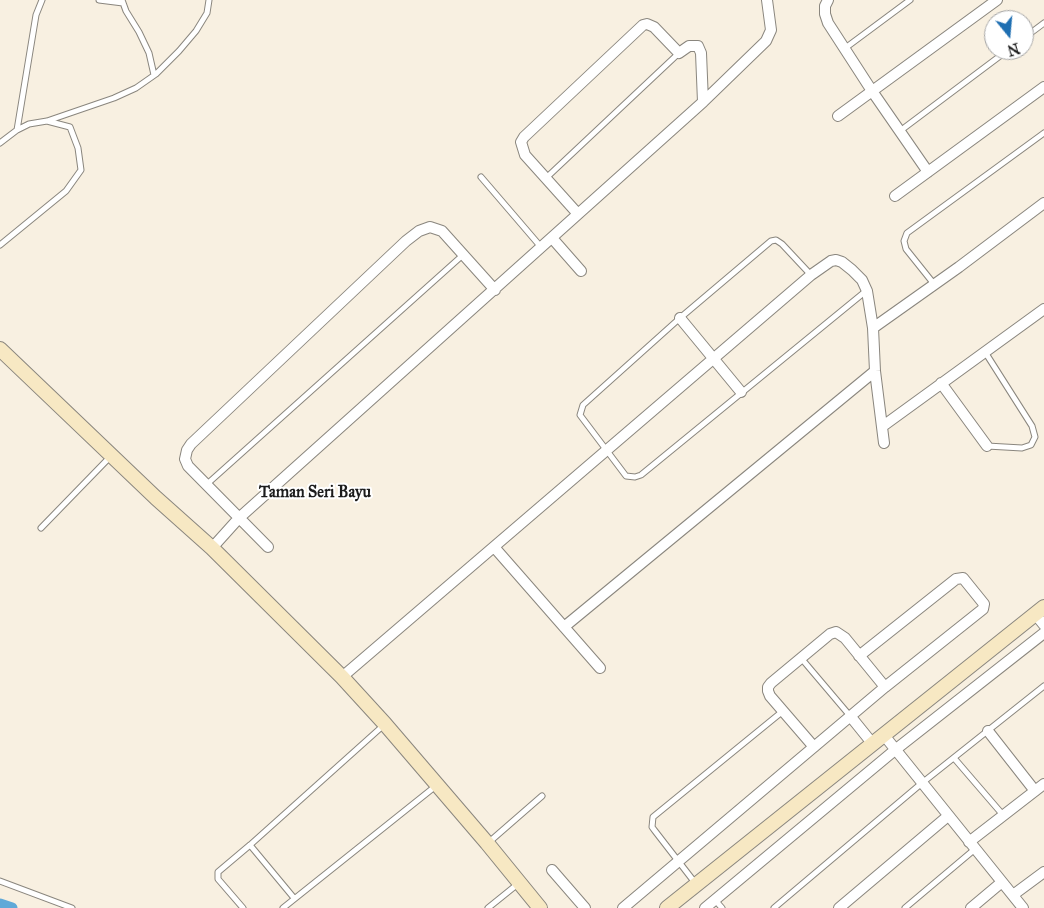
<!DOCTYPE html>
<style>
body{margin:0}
#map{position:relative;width:1044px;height:908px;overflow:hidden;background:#f8f0e1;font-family:"IM FELL Great Primer",serif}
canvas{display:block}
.north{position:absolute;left:984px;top:10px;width:50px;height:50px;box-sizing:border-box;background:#fff;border:1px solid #a4a4a4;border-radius:50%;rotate:163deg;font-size:14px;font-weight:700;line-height:20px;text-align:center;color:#1c1c1c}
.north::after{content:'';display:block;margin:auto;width:18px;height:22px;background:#1f6fb2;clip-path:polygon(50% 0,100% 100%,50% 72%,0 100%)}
</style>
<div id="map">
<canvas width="1044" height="908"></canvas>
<div class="north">N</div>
</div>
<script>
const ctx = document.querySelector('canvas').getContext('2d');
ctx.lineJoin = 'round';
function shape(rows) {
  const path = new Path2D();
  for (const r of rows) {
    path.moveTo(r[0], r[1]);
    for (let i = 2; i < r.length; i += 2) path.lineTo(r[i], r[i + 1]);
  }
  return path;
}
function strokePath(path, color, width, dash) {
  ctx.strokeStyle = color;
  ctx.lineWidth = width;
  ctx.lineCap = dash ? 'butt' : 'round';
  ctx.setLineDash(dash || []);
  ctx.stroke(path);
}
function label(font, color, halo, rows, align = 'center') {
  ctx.font = font + ' "IM FELL Great Primer",serif';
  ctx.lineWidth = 4;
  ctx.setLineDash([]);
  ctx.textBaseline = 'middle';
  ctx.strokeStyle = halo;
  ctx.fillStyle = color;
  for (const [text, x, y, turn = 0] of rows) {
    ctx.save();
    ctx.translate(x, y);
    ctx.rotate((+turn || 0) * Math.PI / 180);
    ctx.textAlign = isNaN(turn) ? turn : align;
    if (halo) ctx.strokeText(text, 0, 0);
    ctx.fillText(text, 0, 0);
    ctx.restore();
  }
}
strokePath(shape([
 [0,904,12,908]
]), '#60a9d8', 11);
const lane = shape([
 [99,0,123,3],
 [122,0,126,11,139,32,149,53,154,75],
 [1024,38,1044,23],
 [844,49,910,0],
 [17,130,36,15,42,0],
 [900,131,1008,50],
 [0,143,17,130,29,124,47,121,114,98,136,88,156,74,179,51,196,31,207,13,209,0],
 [481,177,541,247],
 [545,179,679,53],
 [0,245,66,191,81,170,78,148,70,127,47,121],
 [811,275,782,244,776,240,771,241,680,318,583,405,580,415,626,476,635,477,641,475,866,291],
 [934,284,906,249,904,241,907,233,1044,133],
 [985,352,1032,426,1035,437,1031,445,1022,448,987,446],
 [206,485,464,254],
 [41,528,110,457],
 [801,658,851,717],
 [954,758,1003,815],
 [488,843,542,796],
 [250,845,294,898],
 [0,881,72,908],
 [696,884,655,831,652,827,653,817,783,711],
 [715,900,722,908],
 [243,908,218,879,218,872,250,845,385,724],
 [283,908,437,785],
 [488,908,519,883],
 [774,908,922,783,1044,686],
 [905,908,975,849]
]);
const street = shape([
 [828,0,825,6,825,14,828,23,872,91,928,172],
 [838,116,997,0],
 [895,196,1044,87],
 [578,214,525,155,521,142,524,137,643,25,647,24,654,27,679,53,689,46,698,46,701,53,703,102],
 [552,238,581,271],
 [680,318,741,392],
 [873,328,959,267,1044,203],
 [941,383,987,446],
 [883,426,1044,309],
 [268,547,188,466,185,459,187,450,191,444,406,241,419,231,430,227,442,231,495,290],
 [494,547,600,668],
 [212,548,239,518,703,102,766,41,771,30,767,0],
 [1035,614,1044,625],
 [564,627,875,371],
 [342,677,811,275,831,261,836,260,842,262,852,270,862,280,867,291,873,328,875,371,884,443],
 [851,717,872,743],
 [988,731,1035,791],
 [883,734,1023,908],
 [814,747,770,696,768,691,768,687,771,683,830,634,836,632,845,638,885,687],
 [969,842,1044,784],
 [552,870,585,908],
 [1013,895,1044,872],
 [623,908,885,687,983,609,984,604,963,578,956,579,859,656],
 [705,908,895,750,1044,633],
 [839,908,948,816],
 [971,908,1002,882]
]);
const secondary = shape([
 [0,349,156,498,212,548,342,677,385,724,487,843,540,908],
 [667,908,1044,607]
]);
strokePath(lane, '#8a867e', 7);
strokePath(street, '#8a867e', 12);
strokePath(secondary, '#8a867e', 16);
strokePath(lane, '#fff', 5);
strokePath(street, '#fff', 10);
strokePath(secondary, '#f7e8c3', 14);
label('bold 16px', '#1c1c1c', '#fff', [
 ["Taman Seri Bayu",315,493]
]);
</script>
